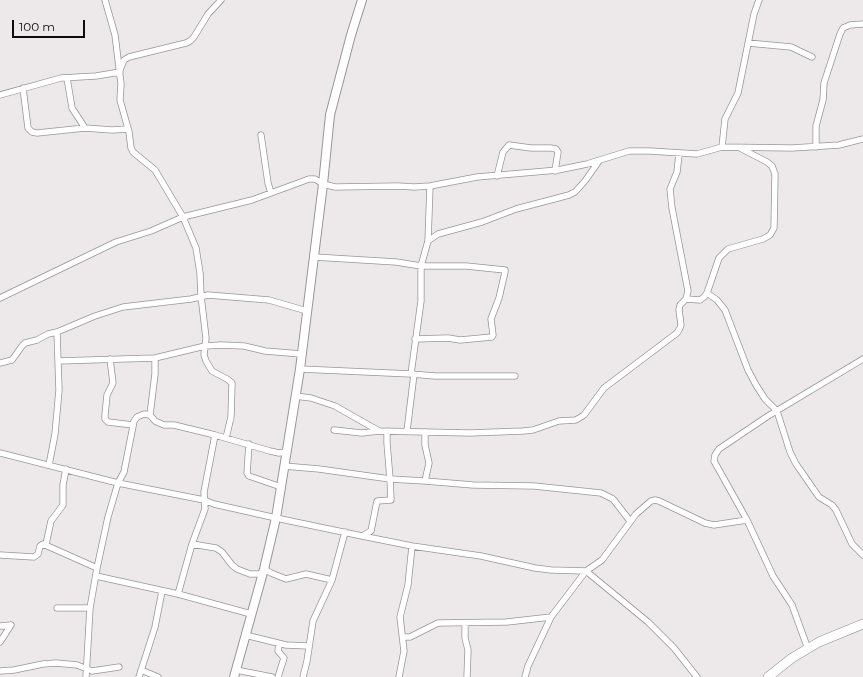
<!DOCTYPE html>
<style>
body{margin:0}
#map{position:relative;width:863px;height:677px;overflow:hidden;background:#ede9eb;font-family:Montserrat,sans-serif}
canvas{display:block}
.scale{position:absolute;left:12px;top:20px;width:73px;height:18px;box-sizing:border-box;border:2px solid #0d0c0d;border-top:0;padding-left:5px;font-size:12px;line-height:14px;white-space:nowrap;color:#0d0c0d;-webkit-text-stroke:3px #ede9eb;paint-order:stroke}
</style>
<div id="map">
<canvas width="863" height="677"></canvas>
<div class="scale">100 m</div>
</div>
<script>
const ctx = document.querySelector('canvas').getContext('2d');
ctx.lineJoin = 'round';
function shape(rows) {
  const path = new Path2D();
  for (const r of rows) {
    path.moveTo(r[0], r[1]);
    for (let i = 2; i < r.length; i += 2) path.lineTo(r[i], r[i + 1]);
  }
  return path;
}
function strokePath(path, color, width, dash) {
  ctx.strokeStyle = color;
  ctx.lineWidth = width;
  ctx.lineCap = dash ? 'butt' : 'round';
  ctx.setLineDash(dash || []);
  ctx.stroke(path);
}
const street = shape([
 [105,0,115,35,121,84,120,100,129,132,131,148,133,152,155,170,183,217,196,248,200,273,201,296,206,338,204,355,206,361,212,371,227,379,232,383,231,417,226,438],
 [748,43,791,47,812,57],
 [120,70,124,60,129,57,186,43,190,41,194,37,208,14,221,0],
 [67,78,72,108,85,128],
 [23,88,28,128,32,132,37,133,85,128,112,130,128,129],
 [0,95,61,78,96,76,120,72],
 [261,135,268,183,271,193],
 [722,147,725,119,738,93,754,14,759,0],
 [816,147,816,126,823,100,824,83,840,34,843,28,850,25,863,24],
 [497,176,503,152,509,145,531,148,551,148,556,149,558,152,555,171],
 [428,241,438,234,482,222,516,209,569,195,575,192,585,181,599,161],
 [314,257,396,262,421,266,466,266,505,270,505,272,499,298,491,319,493,335,492,337,460,340,448,338,415,339],
 [707,293,717,300,725,310,748,370,756,385,765,399,777,411,790,452,796,464,819,497,832,505,836,510,852,544,863,555],
 [0,298,116,242,151,231,183,217,252,200,309,179,315,179,323,184,335,187,398,186,414,187,430,186,477,177,558,170,587,164,629,151,650,151,697,154,722,147,792,148,839,145,863,139],
 [686,299,700,300,704,297,707,293,719,258,728,249,763,239,770,235,774,228,775,174,772,166,767,162,740,148],
 [110,359,113,383,107,395,105,415,105,419,108,422,133,425],
 [58,361,155,358,205,346,221,345,244,346,265,351,301,354],
 [0,363,12,360,22,346,25,343,37,340,48,334,57,332,95,316,123,307,191,299,208,295,269,300,307,311],
 [300,369,411,374,435,376,515,376],
 [411,374,421,301,421,266,428,241,430,186],
 [295,396,311,398,335,406,379,431],
 [150,415,155,374,155,358],
 [334,430,362,433,379,431,470,433,523,431,533,430,559,421,576,420,584,415,604,388,677,333,680,328,681,325,679,310,680,305,686,299,688,291,672,208,670,189,677,172,679,154],
 [407,431,414,374],
 [249,444,247,473,249,476,281,487],
 [0,453,118,483,204,500,214,504,276,518,362,536,412,546,481,556,535,568,551,570,586,571,648,622,674,648,697,677],
 [49,465,55,434,59,390,57,332],
 [284,466,319,469,390,479,425,481,473,485,534,486,601,493,613,499,630,521],
 [425,481,429,463,425,445,425,432],
 [362,536,371,531,377,501,391,500,390,479,387,443,387,431],
 [46,544,51,521,63,505,63,485,66,469],
 [192,544,216,548,222,552,232,565,237,569,250,574,262,574],
 [0,555,34,557,38,554,40,546,43,544,97,568],
 [264,569,271,573,286,579,306,574,332,580],
 [96,576,178,594,251,614],
 [178,594,192,544,205,509,204,492,215,435],
 [57,608,90,608],
 [465,623,465,638,468,650,467,677],
 [0,626,11,625],
 [245,635,286,645,309,646],
 [403,637,410,637,438,623,507,622,551,617],
 [0,642,11,625],
 [808,649,792,605,773,576,747,520,714,461,715,455,719,449,768,416,863,359],
 [141,670,158,677],
 [236,670,272,677],
 [0,671,14,670,43,664,56,663,77,665,92,671,119,667],
 [86,677,90,608,97,568,108,517,118,483,124,472,134,421,137,417,144,414,150,415,155,421,164,425,174,425,215,435,270,451,279,453,287,452],
 [139,677,155,627,162,591],
 [278,677,284,658,278,651,279,644],
 [303,677,307,661,313,621,332,580,345,532],
 [399,677,404,651,400,617,408,585,412,546],
 [525,677,528,666,551,617,586,571,602,560,636,514,651,501,655,500,659,501,705,523,714,525,747,520]
]);
const secondary = shape([
 [234,677,264,569,276,518,300,369,323,184,330,115,351,35,362,0]
]);
const primary = shape([
 [768,677,792,658,819,642,863,624]
]);
strokePath(street, '#999597', 7);
strokePath(secondary, '#999597', 10);
strokePath(primary, '#999597', 10);
strokePath(street, '#fff', 5.5);
strokePath(secondary, '#fff', 8);
strokePath(primary, '#fff', 9);
</script>
